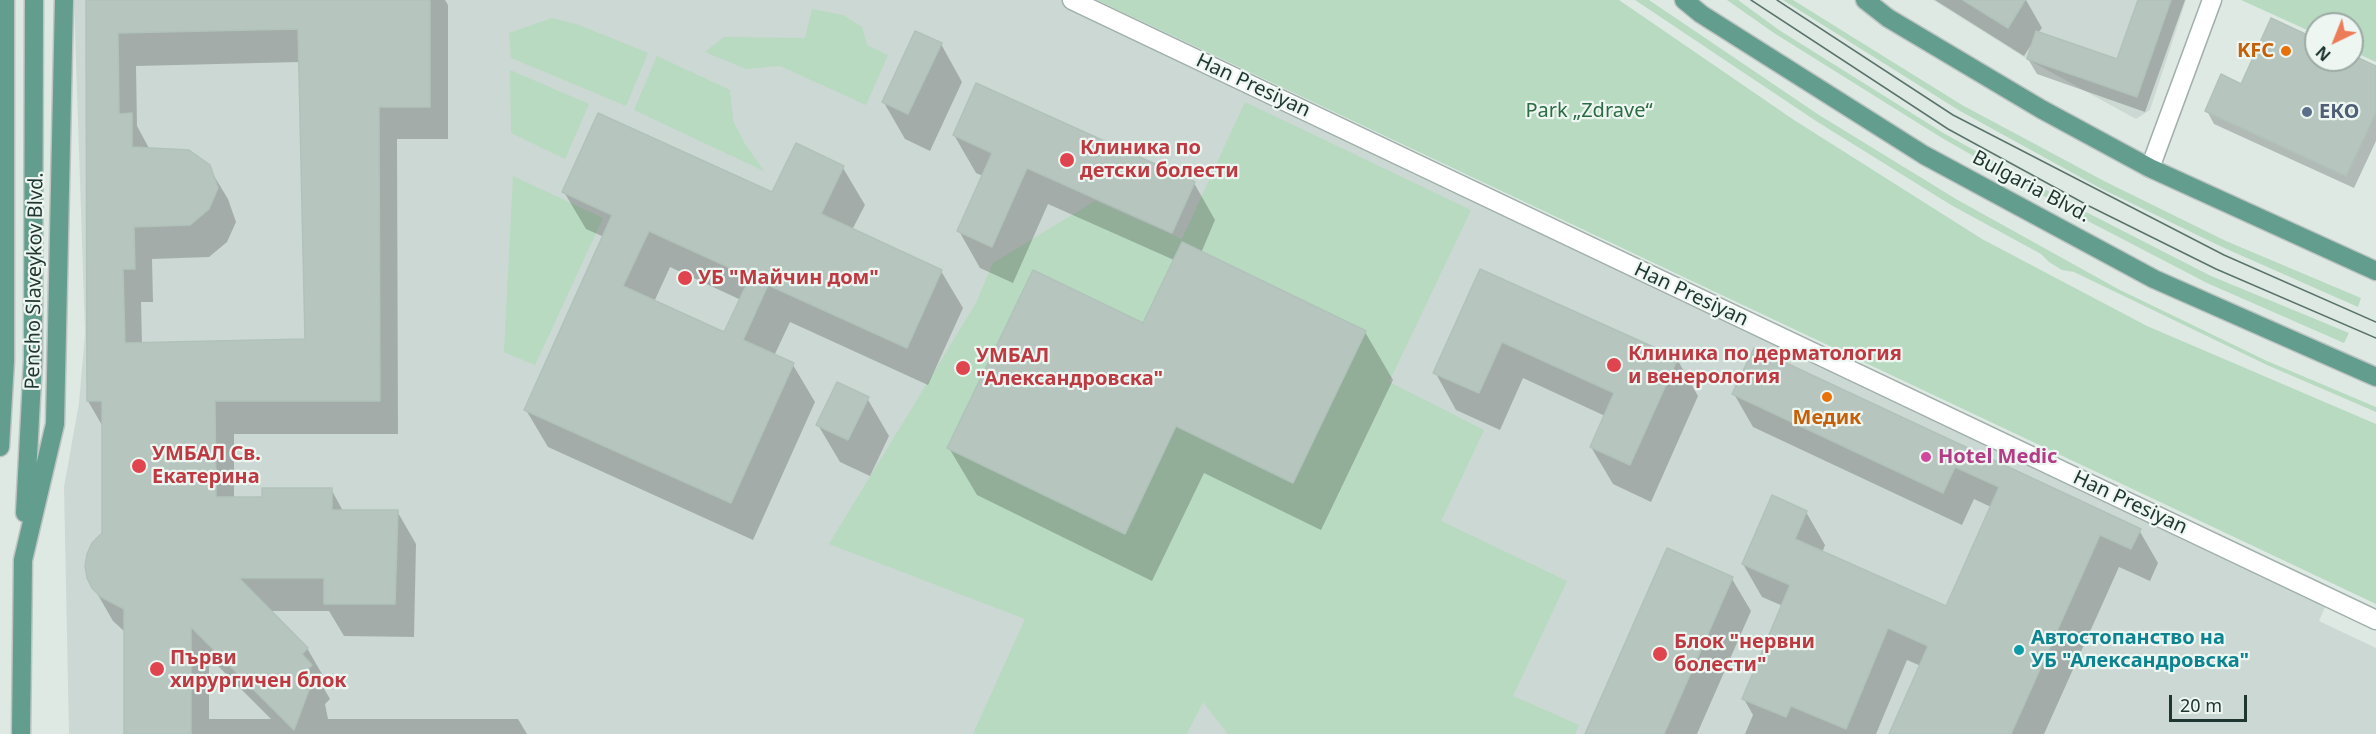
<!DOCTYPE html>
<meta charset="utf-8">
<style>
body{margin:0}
#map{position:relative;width:2376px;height:734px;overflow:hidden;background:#dee9e4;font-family:"Noto Sans",sans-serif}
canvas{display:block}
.north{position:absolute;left:2304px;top:12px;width:60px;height:60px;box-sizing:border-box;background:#eef6f2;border:2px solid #9caaa5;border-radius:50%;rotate:223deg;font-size:16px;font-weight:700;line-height:24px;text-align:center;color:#203731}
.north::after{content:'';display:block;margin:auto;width:21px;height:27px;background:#ec7b58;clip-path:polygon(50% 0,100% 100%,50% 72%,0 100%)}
.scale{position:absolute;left:2169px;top:695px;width:78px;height:27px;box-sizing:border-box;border:3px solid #203731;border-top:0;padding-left:8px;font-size:18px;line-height:21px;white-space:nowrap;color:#203731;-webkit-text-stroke:4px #eef6f2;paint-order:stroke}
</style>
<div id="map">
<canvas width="2376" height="734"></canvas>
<div class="north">N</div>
<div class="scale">20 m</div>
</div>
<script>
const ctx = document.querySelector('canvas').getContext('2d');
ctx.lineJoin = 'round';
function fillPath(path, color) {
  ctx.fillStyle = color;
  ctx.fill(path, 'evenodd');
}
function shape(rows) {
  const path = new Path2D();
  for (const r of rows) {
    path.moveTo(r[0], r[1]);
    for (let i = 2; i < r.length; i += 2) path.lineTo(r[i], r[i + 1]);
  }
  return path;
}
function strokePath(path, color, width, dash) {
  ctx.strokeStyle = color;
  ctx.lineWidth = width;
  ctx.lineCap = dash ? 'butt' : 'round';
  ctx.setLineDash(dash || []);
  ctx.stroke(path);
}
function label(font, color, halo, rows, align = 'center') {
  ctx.font = font + ' "Noto Sans",sans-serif';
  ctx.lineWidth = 4.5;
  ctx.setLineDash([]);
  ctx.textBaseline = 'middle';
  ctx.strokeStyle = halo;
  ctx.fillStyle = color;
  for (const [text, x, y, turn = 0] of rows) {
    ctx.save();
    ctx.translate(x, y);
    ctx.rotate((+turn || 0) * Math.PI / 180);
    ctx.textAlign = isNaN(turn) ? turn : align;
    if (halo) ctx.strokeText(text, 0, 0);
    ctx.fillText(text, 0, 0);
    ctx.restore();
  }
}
fillPath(shape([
 [74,0,1072,0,2329,598,2319,621,2376,648,2376,734,69,734,64,487,79,403,85,333],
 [1933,0,2186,0,2150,110,2136,119,2027,59]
]), '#ccd8d3');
fillPath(shape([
 [1097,0,1619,0,1794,120,1982,239,2147,326,2376,424,2376,604],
 [1635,0,1649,0,1819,115,1956,199,2118,289,2267,361,2376,407,2376,412,2267,365,2074,272,2062,270,2049,262,2041,254,1951,205,1816,121],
 [1727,0,1738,0,1779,30,1945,134,2086,212,2211,276,2349,333,2344,343,2207,283,2084,219,1942,138,1774,33],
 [1783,0,1793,0,1962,105,2106,182,2226,241,2361,298,2358,307,2222,247,2100,188,1960,111],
 [2241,0,2376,0,2376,62,2352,51,2352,24,2316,24,2316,34],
 [812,9,843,15,862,27,867,45,888,55,866,105,780,66,746,69,705,52,724,37,805,38],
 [552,18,579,25,648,53,626,106,511,58,509,33],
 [657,56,730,90,733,121,745,144,764,171,634,110],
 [510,70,589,104,565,159,511,133],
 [1245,102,1471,210,1389,382,1484,430,1441,521,1567,581,1513,696,1579,725,1575,734,1228,734,1203,702,1187,734,973,734,1025,619,829,544,976,303,993,263,1095,201,1182,239],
 [513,176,603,218,535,365,504,352]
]), '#b7dac0');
fillPath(shape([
 [88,0,445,0,448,5,448,139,397,139,398,434,234,434,234,499,264,499,331,489,343,511,397,511,416,544,414,637,344,636,329,611,269,611,307,648,326,681,322,685,330,699,325,704,328,719,518,719,527,734,126,734,125,632,113,621,94,588,104,533,103,427,88,401],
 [300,62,307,341,142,344,141,302,153,302,152,259,209,257,227,242,236,222,228,199,208,166,150,150,137,126,136,66],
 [209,657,271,719,209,719],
 [1935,0,2026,0,2042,28,2038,33,2118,60,2140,0,2185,0,2145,112,2037,74,2028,59,2033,42,2024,56],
 [2316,40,2316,60,2352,60,2352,57,2376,68,2376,141,2354,188,2214,124,2207,111,2242,86],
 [941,44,962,82,930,151,905,139,883,101],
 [954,135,1194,183,1215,220,1201,253,1365,332,1393,380,1321,530,1204,473,1152,581,977,495,949,448,1143,325,1174,260,1048,204,1013,283,980,268,959,231,983,176,976,173],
 [843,168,865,205,852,230,941,271,963,308,928,385,790,322,774,356,793,365,815,402,753,540,548,447,526,410,604,237,586,229,564,192,773,194],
 [670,267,741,300,725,334,654,302],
 [1481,271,1677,359,1698,396,1651,502,1613,484,1591,447,1605,416,1523,378,1500,430,1456,410,1435,372],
 [1754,350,2139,530,2158,563,2150,581,2119,567,2044,734,1891,734,1921,666,1907,660,1876,734,1745,734,1753,715,1744,699,1783,606,1762,597,1743,564,1806,512,1825,545,1822,553,1947,608,1991,507,1974,499,1962,525,1753,427,1734,394],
 [867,398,889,436,870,476,840,462,818,425],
 [1667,550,1732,579,1751,611,1697,734,1586,734]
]), '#0003');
const building = shape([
 [86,0,430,0,430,107,379,107,380,401,215,401,216,497,262,497,262,488,332,488,332,510,398,510,395,604,324,604,324,578,239,578,308,648,302,654,312,665,307,670,310,687,294,730,191,627,191,734,124,734,124,609,101,597,92,588,87,578,85,566,87,554,92,543,102,533,102,401,87,401,86,0],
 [298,29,305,339,125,343,123,269,135,269,134,227,190,225,209,209,218,188,210,165,189,150,132,147,132,113,119,114,118,33,298,29],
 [1963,0,2025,0,2008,28,1963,0],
 [2138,0,2171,0,2137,97,2027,59,2036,31,2117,59,2138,0],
 [2271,18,2316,39,2316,60,2352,60,2352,55,2376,66,2376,112,2346,176,2205,111,2221,74,2241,84,2271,18],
 [915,31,942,43,908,114,882,102,915,31],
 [976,83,1195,182,1172,233,1027,168,992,247,957,231,992,153,953,135,976,83],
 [598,113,772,192,796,143,844,166,821,214,942,270,907,348,768,285,743,340,794,363,731,503,524,410,612,215,562,192,598,113],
 [649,231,750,277,724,332,623,286,649,231],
 [1182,242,1366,331,1293,483,1176,426,1125,534,947,448,1033,270,1143,323,1182,242],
 [1480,269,1678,358,1630,465,1590,447,1614,393,1502,342,1479,393,1433,373,1480,269],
 [1754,348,2141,529,2131,549,2100,535,2011,734,1889,734,1928,646,1888,628,1846,729,1791,706,1786,717,1742,699,1790,585,1742,564,1772,495,1807,511,1795,539,1946,606,1999,487,1955,467,1943,493,1732,394,1754,348],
 [837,382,869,397,848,440,816,425,837,382],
 [1667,548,1733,577,1664,734,1585,734,1667,548]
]);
fillPath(building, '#b6c6bf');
strokePath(building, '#b0c2ba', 1.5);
const minor = shape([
 [1072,0,2376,620],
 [2150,168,2212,0]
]);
const major = shape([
 [1684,0,1701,14,1924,155,2154,279,2376,377],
 [1865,0,1888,18,2041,109,2150,168,2376,271],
 [0,447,5,361,5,0],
 [25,513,33,360,34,0],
 [21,734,23,560,55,424,64,0]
]);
strokePath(minor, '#a1b0ab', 21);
strokePath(major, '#bcc3c1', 21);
strokePath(minor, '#fff', 18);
strokePath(major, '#639d8d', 18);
strokePath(shape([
 [1751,0,1948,129,2089,206,2216,269,2376,338],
 [1777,0,1953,115,2224,255,2376,322]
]), '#5a746c', 1.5);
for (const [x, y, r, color] of [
 [2286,51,6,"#e8710a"],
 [2307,112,6,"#5c6f8a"],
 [1067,160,8,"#e0444e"],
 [685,278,8,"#e0444e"],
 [1614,365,8,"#e0444e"],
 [963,368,8,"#e0444e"],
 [1827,397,6,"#e8710a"],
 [1926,457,6,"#d1479c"],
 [139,466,8,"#e0444e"],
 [2019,650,6,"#0f9aa8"],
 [1660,654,8,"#e0444e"],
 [157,669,8,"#e0444e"]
]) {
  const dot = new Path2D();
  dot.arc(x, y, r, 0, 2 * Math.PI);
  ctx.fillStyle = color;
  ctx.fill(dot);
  strokePath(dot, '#eef6f2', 2);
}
label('bold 20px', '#c56008', '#eef6f2', [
 ["KFC",2274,51],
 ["Медик",1827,418,"center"]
], 'right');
label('20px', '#203731', '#eef6f2', [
 ["Han Presiyan",1253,86,25],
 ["Bulgaria Blvd.",2031,187,28],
 ["Pencho Slaveykov Blvd.",35,281,-89],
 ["Han Presiyan",1691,295,25],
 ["Han Presiyan",2130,503,25]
]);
label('20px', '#2c6c44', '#eef6f2', [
 ["Park „Zdrave“",1589,111]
]);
label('bold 20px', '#4e5e75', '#eef6f2', [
 ["ЕКО",2319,112]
], 'left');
label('bold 20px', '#be3a42', '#eef6f2', [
 ["Клиника по",1080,148],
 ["детски болести",1080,171],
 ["УБ \"Майчин дом\"",698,278],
 ["Клиника по дерматология",1628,354],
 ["и венерология",1628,377],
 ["УМБАЛ",976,356],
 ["\"Александровска\"",976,379],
 ["УМБАЛ Св.",152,454],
 ["Екатерина",152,477],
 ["Блок \"нервни",1674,642],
 ["болести\"",1674,665],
 ["Първи",170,658],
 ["хирургичен блок",170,681]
], 'left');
label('bold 20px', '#b23c85', '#eef6f2', [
 ["Hotel Medic",1938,457]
], 'left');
label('bold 20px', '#0d838f', '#eef6f2', [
 ["Автостопанство на",2031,638],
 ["УБ \"Александровска\"",2031,661]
], 'left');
</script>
